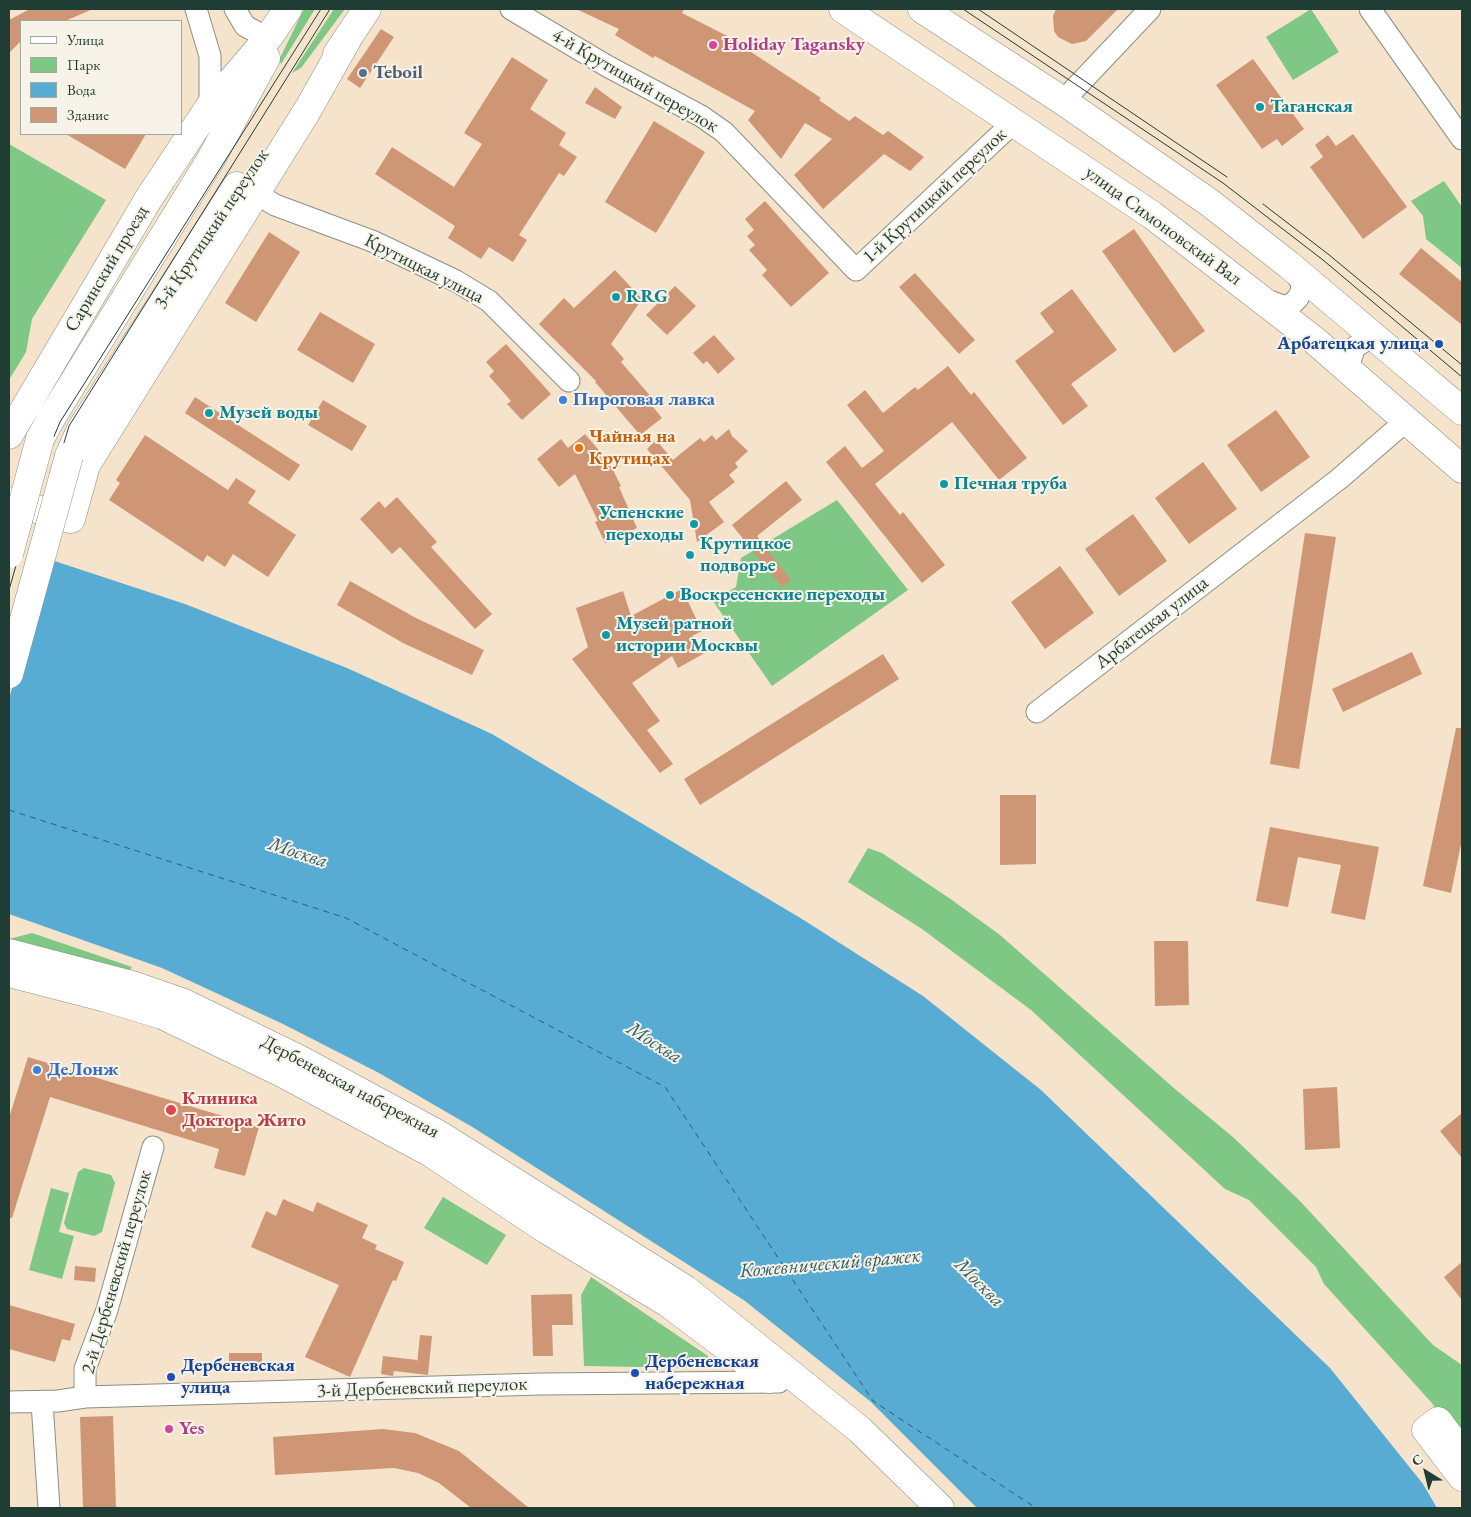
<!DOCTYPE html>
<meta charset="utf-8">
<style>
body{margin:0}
#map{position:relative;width:1471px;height:1517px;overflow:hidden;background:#f5e3cc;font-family:"EB Garamond",serif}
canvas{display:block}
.frame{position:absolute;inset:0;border:10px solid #1f3d34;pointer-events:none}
.legend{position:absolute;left:20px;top:20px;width:162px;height:115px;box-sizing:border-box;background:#f7f3e8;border:1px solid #a1aaa0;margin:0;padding:6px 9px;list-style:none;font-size:15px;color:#1f3d34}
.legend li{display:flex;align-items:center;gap:10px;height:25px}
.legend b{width:25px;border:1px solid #a1aaa0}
.north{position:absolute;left:1401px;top:1447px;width:50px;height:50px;-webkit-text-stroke:4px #f7f3e8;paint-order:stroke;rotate:324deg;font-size:14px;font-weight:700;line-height:20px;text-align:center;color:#1f3d34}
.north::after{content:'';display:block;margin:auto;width:18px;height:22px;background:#1f3d34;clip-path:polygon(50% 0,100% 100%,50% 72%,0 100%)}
</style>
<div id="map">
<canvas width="1471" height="1517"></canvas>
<div class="frame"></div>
<ul class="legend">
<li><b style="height:6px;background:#fff"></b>Улица</li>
<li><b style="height:14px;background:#7fc784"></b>Парк</li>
<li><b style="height:14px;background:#58acd4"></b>Вода</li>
<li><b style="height:14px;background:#cf9676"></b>Здание</li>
</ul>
<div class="north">С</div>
</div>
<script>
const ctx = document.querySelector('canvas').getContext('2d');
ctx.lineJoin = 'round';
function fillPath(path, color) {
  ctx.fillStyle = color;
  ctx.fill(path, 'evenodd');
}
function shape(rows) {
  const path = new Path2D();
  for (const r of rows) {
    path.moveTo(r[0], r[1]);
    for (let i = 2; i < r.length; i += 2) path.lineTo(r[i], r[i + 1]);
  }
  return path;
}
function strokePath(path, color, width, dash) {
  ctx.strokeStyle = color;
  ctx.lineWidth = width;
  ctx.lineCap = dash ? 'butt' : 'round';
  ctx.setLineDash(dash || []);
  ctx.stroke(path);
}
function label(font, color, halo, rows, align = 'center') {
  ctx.font = font + ' "EB Garamond",serif';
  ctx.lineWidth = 4;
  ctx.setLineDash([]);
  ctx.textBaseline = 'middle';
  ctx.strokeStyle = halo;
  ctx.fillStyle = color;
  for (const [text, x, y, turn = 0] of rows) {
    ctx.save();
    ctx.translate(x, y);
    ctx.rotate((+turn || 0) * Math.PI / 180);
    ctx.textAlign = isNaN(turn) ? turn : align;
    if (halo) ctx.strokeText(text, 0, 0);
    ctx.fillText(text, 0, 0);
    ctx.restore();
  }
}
fillPath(shape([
 [304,9,315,9,281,64,279,60],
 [334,9,345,9,301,68,292,73],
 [1311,9,1339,52,1293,80,1266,37],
 [9,144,106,200,32,319,26,352,9,380],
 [1444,181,1462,207,1462,268,1426,239,1423,216,1411,201],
 [837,500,908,590,772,686,713,601,736,587,741,558],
 [868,848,882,853,952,900,1000,935,1175,1089,1234,1138,1299,1200,1433,1345,1462,1365,1462,1445,1431,1402,1324,1284,1316,1267,1249,1200,1225,1189,1031,1010,922,929,848,882],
 [32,933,132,967,130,971,97,966,9,939],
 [84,1168,111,1175,115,1183,102,1232,94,1236,67,1229,64,1223,78,1172],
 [51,1188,69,1193,59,1232,74,1236,62,1279,29,1270],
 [443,1197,506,1235,487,1265,424,1228],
 [591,1277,708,1356,707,1365,702,1368,584,1366,581,1295]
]), '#7fc784');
fillPath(shape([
 [9,546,185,604,347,668,492,734,802,919,923,996,1041,1090,1330,1368,1423,1484,1437,1508,977,1508,871,1402,745,1301,474,1128,379,1073,283,1024,162,968,9,914]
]), '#58acd4');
fillPath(shape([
 [9,543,50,556,9,699]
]), '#f5e3cc');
strokePath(shape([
 [9,810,346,918,665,1087,873,1401,1036,1508]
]), '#305e64', 1, [6, 5]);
fillPath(shape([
 [30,9,93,9,65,21,21,21,21,41,9,53,9,20],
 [576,9,684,9,682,13,749,47,748,50,821,98,819,100,849,121,855,116,883,135,888,131,924,157,910,171,884,154,823,209,794,175,832,139,805,123,781,159,748,120,755,111,655,56,653,58,615,35,619,29],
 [1056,9,1118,9,1086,41,1072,44,1058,37,1054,31,1053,16],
 [381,29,394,37,360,88,347,79],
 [512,57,548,80,530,109,566,133,559,145,577,157,564,176,559,173,519,235,527,240,513,262,489,247,481,259,448,238,455,226,375,174,392,147,454,187,482,144,464,133],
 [1253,59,1304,129,1282,146,1277,139,1262,149,1216,85],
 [595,87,622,107,615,119,585,103],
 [654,121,705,152,656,233,605,202],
 [66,134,146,134,125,169],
 [1353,134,1407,207,1363,239,1310,167,1323,157,1315,145,1328,135,1336,146],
 [765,201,829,273,791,307,762,275,767,270,749,250,755,245,747,236,754,230,745,219],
 [1134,229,1205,331,1174,353,1102,251],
 [269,232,300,252,256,322,225,303],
 [1421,248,1462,282,1462,325,1399,274],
 [615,270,642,299,611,344,624,359,621,362,653,399,649,402,662,418,640,435,595,382,596,381,539,324,564,298,574,308],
 [915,273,975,340,959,354,899,287],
 [675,286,696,306,667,335,646,315],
 [1072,289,1117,350,1071,384,1088,406,1063,425,1015,361,1054,332,1040,313],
 [320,312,375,344,353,383,297,350],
 [714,335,735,359,718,374,707,361,703,364,693,353],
 [506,344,551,394,522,420,507,404,511,401,489,376,494,371,486,362],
 [948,366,971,395,974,392,1027,458,999,480,952,422,875,484,900,515,903,512,945,565,922,583,826,462,845,446,862,468,884,451,847,405,865,390,883,413,915,387,918,390],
 [195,397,300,465,289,481,185,413],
 [323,400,367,426,352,451,308,425],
 [1276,410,1310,457,1261,492,1227,445],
 [729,429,732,436,748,451,735,463,738,467,729,475,735,482,709,502,724,522,697,542,690,500,647,449,656,440,673,460,700,438,704,442,712,435,716,440],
 [585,434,609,462,621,486,619,487,637,528,605,543,595,522,598,521,575,474,559,487,537,459,561,439,568,448],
 [145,435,228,490,236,478,256,491,248,503,296,535,268,577,233,554,225,567,207,555,203,562,109,500,120,483,116,480],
 [1203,462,1237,509,1189,544,1155,498],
 [786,481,802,500,757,536,791,580,782,587,768,570,766,571,758,561,760,560,732,525],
 [397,497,437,542,431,547,492,614,475,629,400,547,392,554,360,519,379,501,385,508],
 [1133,514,1167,561,1119,596,1085,549],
 [1305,533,1336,537,1299,769,1270,764],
 [1060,566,1094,613,1045,649,1011,602],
 [350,581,416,618,484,650,472,675,403,643,337,605],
 [682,589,702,631,692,636,703,654,678,668,672,656,632,683,660,721,647,730,673,764,660,773,572,659,588,647,576,608,623,591,631,616],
 [1412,652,1422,674,1343,712,1332,689],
 [883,654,899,679,700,805,684,779],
 [1456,728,1462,728,1462,839,1451,893,1423,886],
 [1000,795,1036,795,1036,864,1000,865],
 [1270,827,1379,847,1365,920,1331,913,1341,865,1298,857,1288,907,1256,901],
 [1154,941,1188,941,1189,1005,1155,1006],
 [28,1057,259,1127,245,1176,214,1168,219,1149,50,1097,12,1218,9,1218,9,1118],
 [1337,1087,1340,1148,1305,1150,1303,1089],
 [1462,1113,1462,1158,1440,1131],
 [283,1199,313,1212,317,1202,368,1225,362,1238,377,1245,375,1249,404,1262,396,1281,393,1280,350,1377,305,1357,339,1285,251,1247,266,1211,276,1216],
 [1462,1262,1462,1300,1444,1277],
 [75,1266,96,1268,95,1282,74,1280],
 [572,1294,573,1325,552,1325,553,1356,533,1356,531,1295],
 [9,1305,75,1324,70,1341,62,1339,55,1362,9,1349],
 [420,1335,432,1336,428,1375,394,1371,393,1376,381,1374,383,1356,417,1360,417,1365],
 [229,1353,262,1353,262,1368,229,1368],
 [113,1416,116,1508,83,1508,80,1417],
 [383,1429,415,1433,459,1451,529,1508,471,1508,439,1483,418,1473,394,1468,275,1475,273,1437]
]), '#cf9676');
const minor = shape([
 [196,9,210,56,210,106],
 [235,9,245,26,268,38],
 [511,9,607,66,701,116,724,132,856,270,1014,122],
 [1370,9,1462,139],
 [1063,101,1150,9],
 [255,193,275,205,372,241,456,281,489,301,569,381],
 [1264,299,1283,306,1291,305,1298,298,1302,290,1301,282,1292,268],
 [1358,378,1351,369,1350,361,1355,347,1368,339,1377,339,1385,345],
 [1037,712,1339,479,1407,420],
 [85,1397,85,1369,107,1310,153,1147],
 [9,1402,58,1401,85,1397,541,1384,779,1382],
 [42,1402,49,1508]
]);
const major = shape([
 [843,9,1152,215,1314,340,1462,469],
 [922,9,1063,101,1210,203,1289,265,1462,411],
 [337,54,367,9],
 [9,435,149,198,210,106,268,38,288,9],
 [40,439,52,417,211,159,266,58],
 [69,456,81,429,237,186],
 [9,501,71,519,86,465,307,111,347,40],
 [9,953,132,985,184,1003,299,1059,438,1134,685,1289,860,1430,940,1508],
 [9,973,106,998,162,1015,284,1074,431,1153,547,1230,668,1303,769,1379],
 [1462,1453,1438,1421,1426,1430,1462,1477]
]);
strokePath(minor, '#8a9080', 23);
strokePath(major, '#8a9080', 29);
strokePath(minor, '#fff', 21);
strokePath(major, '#fff', 28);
strokePath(shape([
 [963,9,1223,183,1323,260,1462,377],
 [978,9,1227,177],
 [1263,204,1328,254,1462,365],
 [9,590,50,446,60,422,321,9],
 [9,627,69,426,330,9]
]), '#1f3d34', 1);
const majorBridge = shape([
 [9,554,40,439],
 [9,674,69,456]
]);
strokePath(majorBridge, '#8a9080', 29, []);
strokePath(majorBridge, '#fff', 28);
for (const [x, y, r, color] of [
 [713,45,5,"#d1479c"],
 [363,73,5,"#5c6f8a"],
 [1260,107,5,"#0f9aa8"],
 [616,297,5,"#0f9aa8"],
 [1439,344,5,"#1a4fb4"],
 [563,400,5,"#3f7fe0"],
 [209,413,5,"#0f9aa8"],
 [579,448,5,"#e8710a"],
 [944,484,5,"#0f9aa8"],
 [694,524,5,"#0f9aa8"],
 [690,555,5,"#0f9aa8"],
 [670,595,5,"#0f9aa8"],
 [606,635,5,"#0f9aa8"],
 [37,1070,5,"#3f7fe0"],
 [171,1110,6,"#e0444e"],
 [635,1373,5,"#1a4fb4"],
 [171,1377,5,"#1a4fb4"],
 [169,1429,5,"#d1479c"]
]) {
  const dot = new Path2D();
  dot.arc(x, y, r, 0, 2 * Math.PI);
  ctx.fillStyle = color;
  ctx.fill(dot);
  strokePath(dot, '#f7f3e8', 2);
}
label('bold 19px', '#b23c85', '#f7f3e8', [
 ["Holiday Tagansky",723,45],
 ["Yes",179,1429]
], 'left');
label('bold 19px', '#4e5e75', '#f7f3e8', [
 ["Teboil",373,73]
], 'left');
label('19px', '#1f3d34', '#f7f3e8', [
 ["4-й Крутицкий переулок",635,81,30],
 ["1-й Крутицкий переулок",935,196,-43],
 ["улица Симоновский Вал",1163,226,36],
 ["3-й Крутицкий переулок",212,229,-56],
 ["Саринский проезд",107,269,-59],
 ["Крутицкая улица",424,269,27],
 ["Арбатецкая улица",1152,623,-38],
 ["Дербеневская набережная",350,1087,28],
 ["2-й Дербеневский переулок",117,1272,-74],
 ["3-й Дербеневский переулок",422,1388,-2]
]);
label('bold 19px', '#0d838f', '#f7f3e8', [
 ["Таганская",1270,107],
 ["RRG",626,297],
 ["Музей воды",219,413],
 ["Печная труба",954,484],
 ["Успенские",684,513,"right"],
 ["переходы",684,535,"right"],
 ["Крутицкое",700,544],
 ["подворье",700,566],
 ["Воскресенские переходы",680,595],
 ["Музей ратной",616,624],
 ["истории Москвы",616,646]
], 'left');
label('bold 19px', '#164399', '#f7f3e8', [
 ["Арбатецкая улица",1429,344,"right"],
 ["Дербеневская",645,1362],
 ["набережная",645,1384],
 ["Дербеневская",181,1366],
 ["улица",181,1388]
], 'left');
label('bold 19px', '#366cbe', '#f7f3e8', [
 ["Пироговая лавка",573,400],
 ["ДеЛонж",47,1070]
], 'left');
label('bold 19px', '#c56008', '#f7f3e8', [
 ["Чайная на",589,437],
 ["Крутицах",589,459]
], 'left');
label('bold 19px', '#be3a42', '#f7f3e8', [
 ["Клиника",182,1099],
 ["Доктора Жито",182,1121]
], 'left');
label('italic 20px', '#305e64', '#f7f3e8', [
 ["Москва",298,853,18],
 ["Москва",654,1043,32],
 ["Кожевнический вражек",830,1264,-5],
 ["Москва",979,1283,45]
]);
</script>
